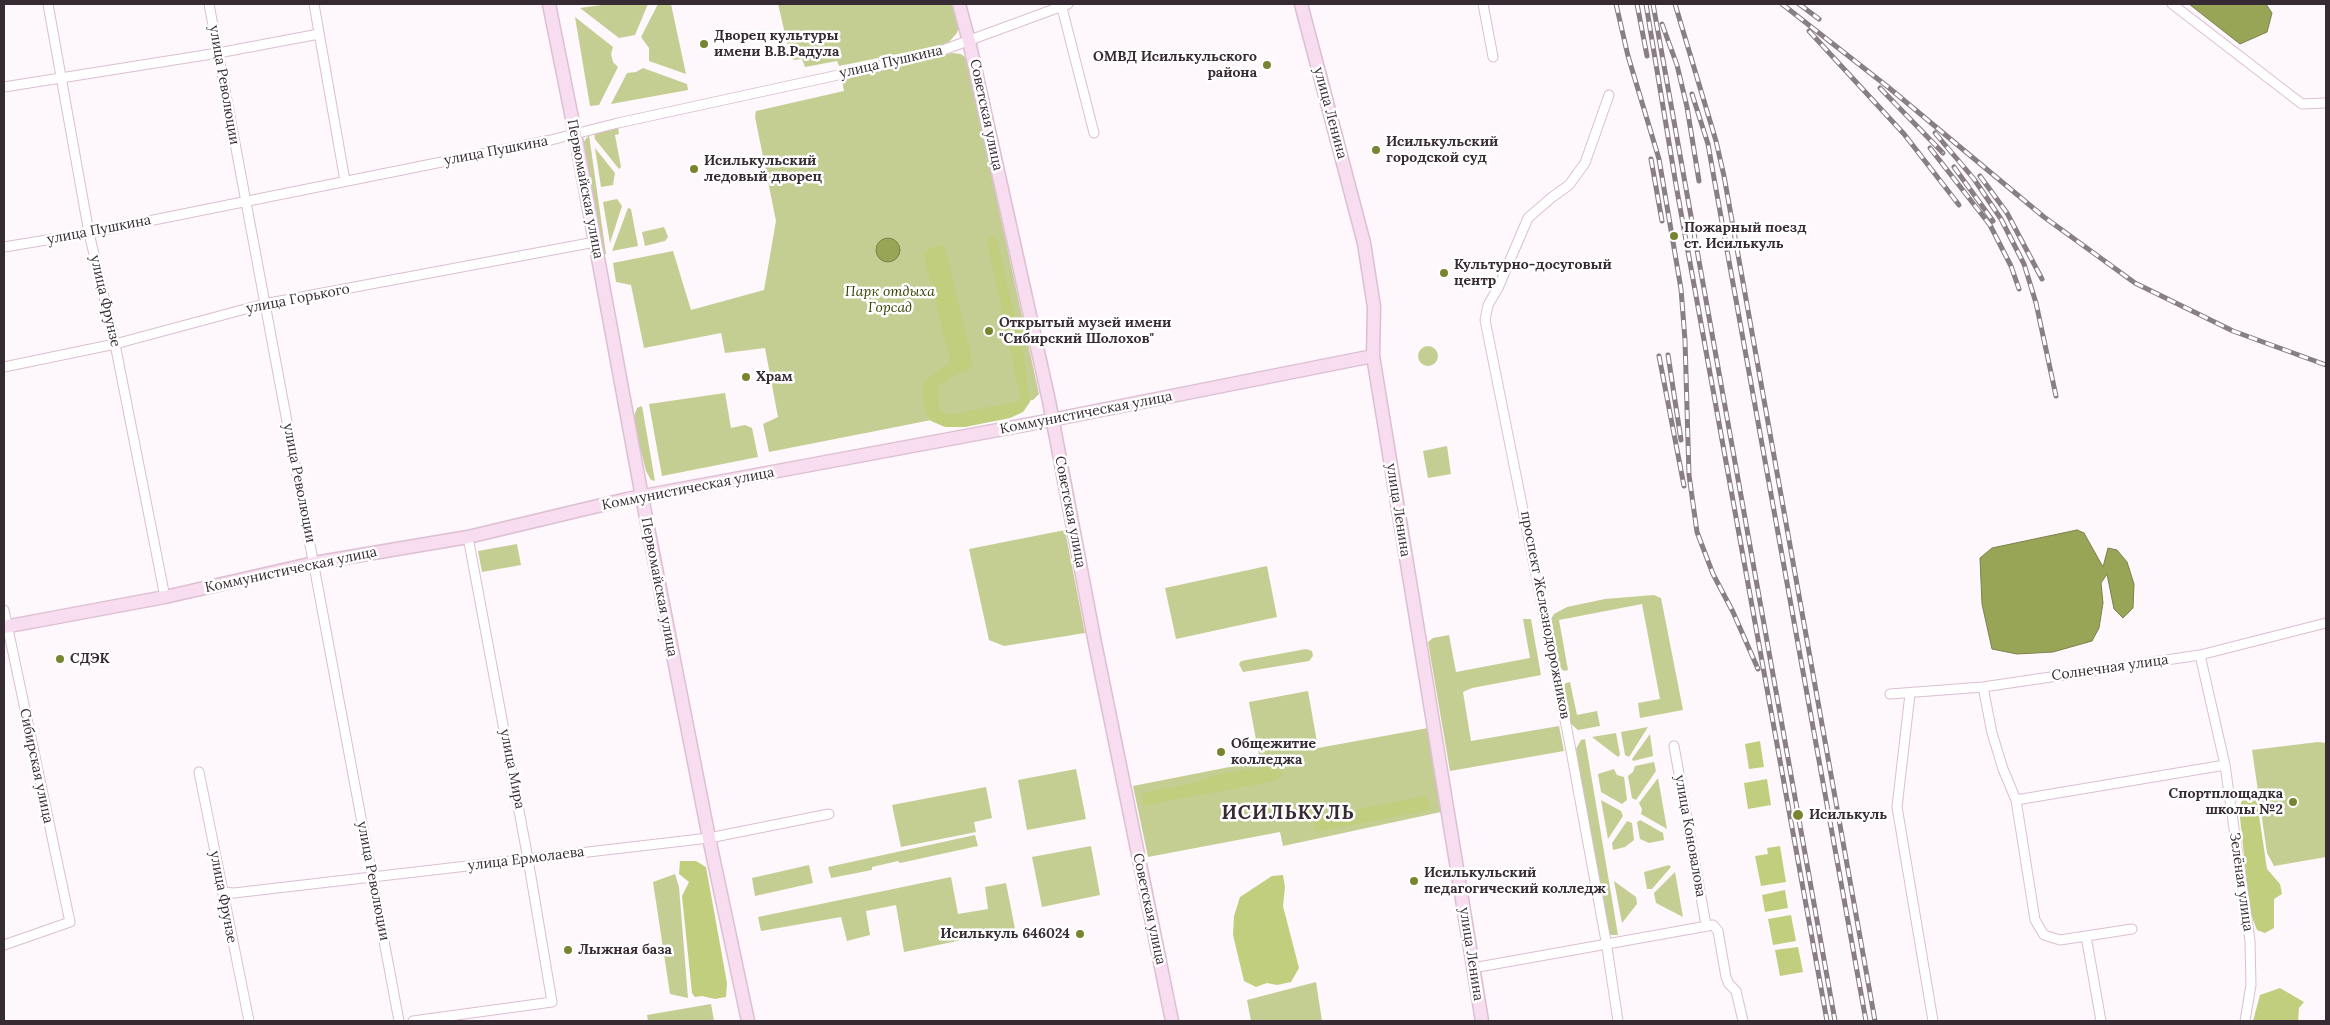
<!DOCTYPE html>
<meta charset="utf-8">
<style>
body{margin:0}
#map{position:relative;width:2330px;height:1025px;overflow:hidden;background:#fef7fb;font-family:Lora,serif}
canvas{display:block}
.frame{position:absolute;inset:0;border:5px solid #372b33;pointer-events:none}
</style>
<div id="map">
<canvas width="2330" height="1025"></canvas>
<div class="frame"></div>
</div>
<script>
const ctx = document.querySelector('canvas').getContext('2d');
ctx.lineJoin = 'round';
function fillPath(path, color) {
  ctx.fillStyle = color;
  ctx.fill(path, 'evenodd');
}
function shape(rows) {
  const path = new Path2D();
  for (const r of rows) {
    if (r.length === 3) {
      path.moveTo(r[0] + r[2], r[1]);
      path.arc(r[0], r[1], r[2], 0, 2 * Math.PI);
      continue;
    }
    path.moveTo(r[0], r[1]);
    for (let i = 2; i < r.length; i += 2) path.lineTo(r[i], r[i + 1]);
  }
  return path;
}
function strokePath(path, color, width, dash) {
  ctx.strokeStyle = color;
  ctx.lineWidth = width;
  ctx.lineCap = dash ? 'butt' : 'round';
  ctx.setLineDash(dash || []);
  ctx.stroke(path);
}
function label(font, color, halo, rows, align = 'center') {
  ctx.font = font + ' Lora,serif';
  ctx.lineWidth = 5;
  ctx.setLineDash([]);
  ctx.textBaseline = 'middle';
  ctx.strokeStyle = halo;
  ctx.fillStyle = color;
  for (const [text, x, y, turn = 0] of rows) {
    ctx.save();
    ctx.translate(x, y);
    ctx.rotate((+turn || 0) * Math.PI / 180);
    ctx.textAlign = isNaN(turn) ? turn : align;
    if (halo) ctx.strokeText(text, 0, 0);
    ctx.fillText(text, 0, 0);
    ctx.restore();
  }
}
fillPath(shape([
 [609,4,648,4,635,35,619,38,580,8],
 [658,4,671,4,686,74,649,61,649,48,641,37],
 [778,4,953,4,959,26,957,33,949,42,937,46,839,66,837,61,805,67,802,59,794,60,790,55],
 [575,17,613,47,611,54,613,62,618,67,599,105,590,106],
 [952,53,961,54,966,58,1039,394,1033,400,769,452,763,424,778,417,765,348,725,353,721,333,644,348,631,285,616,282,613,263,673,251,691,310,764,290,776,221,755,117,756,111,844,91,842,80],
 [643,68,687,84,688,90,611,104,627,73,636,72],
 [618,127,619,134,615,135,621,167,619,169,595,139,594,133],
 [589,135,606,254,603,255,582,144],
 [595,148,615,173,613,185,601,187],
 [617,199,622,206,610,243,603,202],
 [628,208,631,209,638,246,612,251],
 [664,227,668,237,665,241,645,246,642,232],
 [1428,356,10],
 [725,393,731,428,745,425,752,428,758,457,662,476,649,404],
 [642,406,655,481,651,480,646,471,633,419,637,408],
 [1447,446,1451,474,1428,478,1423,451],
 [1065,530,1085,633,1004,646,989,640,969,549],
 [517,544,521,565,482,572,478,551],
 [1267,566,1277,617,1176,639,1165,588],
 [1654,595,1661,598,1683,710,1640,718,1638,703,1660,699,1642,604,1559,620,1568,670,1564,671,1559,667,1551,619,1554,614,1567,607,1605,599],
 [1523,619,1531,619,1541,675,1472,688,1463,692,1471,741,1559,726,1564,751,1450,771,1428,642,1433,638,1449,635,1456,672,1530,658],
 [1306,649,1312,651,1313,656,1309,661,1243,672,1239,664,1241,661],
 [1570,682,1577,715,1597,711,1600,726,1578,730,1571,724,1563,687,1566,683],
 [1308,691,1318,748,1428,728,1441,812,1283,846,1280,832,1148,857,1133,786,1260,761,1249,702],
 [1648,727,1629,757,1625,755,1621,732],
 [1616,733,1620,755,1618,757,1592,737],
 [1650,734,1653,756,1633,761,1632,759],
 [1585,739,1618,935,1611,935,1607,931,1576,749,1581,740],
 [2318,742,2326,743,2326,857,2274,866,2267,853,2252,750],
 [1654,762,1656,771,1636,800,1632,798,1628,776,1633,772,1635,766],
 [1076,769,1086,819,1027,830,1018,780],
 [1614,769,1617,775,1624,777,1627,800,1622,804,1601,792,1598,774],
 [1658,778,1667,829,1641,814,1642,809,1639,803],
 [986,787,992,818,974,822,976,832,901,847,892,805],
 [1601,800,1621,811,1623,816,1608,839],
 [1640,820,1663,833,1664,840,1649,843,1640,839,1637,822],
 [1627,821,1632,823,1634,840,1625,847,1613,850,1612,843],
 [975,835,978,846,900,863,898,861,872,867,872,870,831,878,828,867],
 [1091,846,1100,895,1042,907,1032,857],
 [809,865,813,883,755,896,752,878],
 [1669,865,1671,867,1652,889,1647,889,1644,872],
 [1675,872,1683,917,1656,903,1654,893],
 [675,874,679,887,688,998,670,994,653,882],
 [951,877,958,914,988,909,985,887,1006,883,1015,929,904,952,896,905,866,911,870,935,847,941,841,917,761,931,758,917],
 [1614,881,1636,897,1637,904,1622,923],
 [1316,982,1322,1021,1251,1021,1247,1000],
 [711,1004,714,1021,648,1021,647,1015]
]), '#c4ce92');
fillPath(shape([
 [996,235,1024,357,1030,402,1023,412,1010,418,965,427,945,427,931,421,925,412,923,398,923,383,950,361,923,253,937,245,945,247,973,364,967,371,956,374,938,386,939,407,947,415,1021,401,986,237],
 [1760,741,1764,767,1749,769,1745,744],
 [1271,766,1280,769,1282,776,1274,781,1142,806,1143,793,1194,783,1218,774],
 [1767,779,1771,805,1748,809,1744,783],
 [2253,794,2257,802,2267,869,2280,884,2282,894,2274,899,2274,928,2265,933,2257,930,2250,912,2239,808,2244,796],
 [1425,796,1429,801,1430,810,1315,832,1313,818],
 [1780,846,1786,882,1761,886,1755,856,1768,854,1767,848],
 [680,861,696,861,706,867,727,983,726,997,715,999,702,996,695,997,692,993,682,896,689,882,679,874],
 [1283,875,1285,887,1283,906,1299,968,1291,982,1277,985,1267,983,1256,987,1244,981,1233,935,1234,916,1240,897,1272,876],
 [1785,890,1788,908,1765,912,1762,895],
 [1791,915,1796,941,1773,945,1768,919],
 [1798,947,1803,972,1780,976,1775,950],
 [2280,988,2304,1002,2299,1008,2298,1021,2253,1021,2260,995]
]), '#c1ce7e');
const water = shape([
 [2189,4,2266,4,2272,13,2267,32,2240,44,2189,4],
 [888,250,12],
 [2077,530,2084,533,2103,567,2108,548,2117,550,2127,562,2134,584,2133,608,2123,618,2114,609,2107,574,2101,583,2103,603,2099,628,2092,641,2053,652,2017,654,1992,649,1982,604,1980,558,1992,548,2077,530]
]);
fillPath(water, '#99a556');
strokePath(water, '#7c804c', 1);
const street = shape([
 [48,4,89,233,115,344,165,597],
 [209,4,399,1021],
 [314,4,345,181],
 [1061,4,1094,133],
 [1483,4,1493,57],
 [2172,4,2302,104,2326,103],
 [4,87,218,53,319,34],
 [1609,95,1585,163,1569,185,1551,198,1528,218,1498,288,1488,305,1485,320,1569,740,1606,941,1618,1021],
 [4,247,89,233,551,140,618,123,875,67,943,50,1068,4],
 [4,367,115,344,264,304,595,242],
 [4,610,70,922,4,945],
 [2200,655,2225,765,2250,941,2251,985,2245,1021],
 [1983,687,1992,733,2003,769,2016,800,2035,920,2044,935,2060,940,2132,929],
 [1890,694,1983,687,2200,655,2326,623],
 [1910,694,1897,807,1933,1021],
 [1674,746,1706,925],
 [199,772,249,1021],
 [2016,800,2225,765],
 [222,892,234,893,709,838,829,814],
 [2086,936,2101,1021],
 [1473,968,1713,925,1718,931,1726,977,1729,984,1736,991,1743,1021],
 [413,1021,552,1002,528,859,468,537]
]);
const secondary = shape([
 [549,4,575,133,642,497,709,838,748,1021],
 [959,4,969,41,1049,401,1094,638,1172,1021],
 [1301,4,1364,243,1374,307,1373,356,1482,1021],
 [4,627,165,597,314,563,468,537,627,499,1041,422,1373,356]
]);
strokePath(street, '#dcbfd2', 11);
strokePath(secondary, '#dcbfd2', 15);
strokePath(street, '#fff', 9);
strokePath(secondary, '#f8ddf0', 12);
const rail = shape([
 [1616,4,1628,56,1659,159,1681,289,1685,340,1689,475,1697,532,1713,574,1733,612,1758,669],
 [1637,4,1647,56],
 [1646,4,1676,185,1827,1021],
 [1653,4,1835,1021],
 [1675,4,1716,141,1724,176,1875,1021],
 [1782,4,1888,87,2044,217,2135,283,2233,331,2326,365],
 [1799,4,1819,19],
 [1662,24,1677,65,1687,107,1699,181],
 [1809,31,1904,134,1959,205],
 [1880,88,1943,153],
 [1692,94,1708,144,1714,178,1866,1021],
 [1935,133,1974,179,2001,219,2024,264,2036,303,2056,396],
 [1930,148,1990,225,2011,266,2019,289],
 [1651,159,1662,221],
 [1954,167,1993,221],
 [1980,176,2007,213,2042,279],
 [1668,355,1681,440],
 [1659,356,1684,486]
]);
strokePath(rail, '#887e84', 5);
strokePath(rail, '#fff', 3, [9]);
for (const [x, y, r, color] of [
 [704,44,5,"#798431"],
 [1267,65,5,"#798431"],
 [1376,150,5,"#798431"],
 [694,169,5,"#798431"],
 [1674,236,5,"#798431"],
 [1444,273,5,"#798431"],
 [989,331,5,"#798431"],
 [746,377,5,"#798431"],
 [60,659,5,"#798431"],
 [1221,752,5,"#798431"],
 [2293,802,5,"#798431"],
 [1798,815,6,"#798431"],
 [1414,881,5,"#798431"],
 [1080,934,5,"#798431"],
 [568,950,5,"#798431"]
]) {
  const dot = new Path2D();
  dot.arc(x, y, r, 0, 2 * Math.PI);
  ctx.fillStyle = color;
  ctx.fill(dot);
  strokePath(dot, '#fff', 2);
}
label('bold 14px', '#372b33', '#fff', [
 ["Дворец культуры",714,36],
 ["имени В.В.Радула",714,52],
 ["ОМВД Исилькульского",1257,57,"right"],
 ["района",1257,73,"right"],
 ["Исилькульский",1386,142],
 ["городской суд",1386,158],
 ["Исилькульский",704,161],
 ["ледовый дворец",704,177],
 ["Пожарный поезд",1684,228],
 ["ст. Исилькуль",1684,244],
 ["Культурно-досуговый",1454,265],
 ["центр",1454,281],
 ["Открытый музей имени",999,323],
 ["\"Сибирский Шолохов\"",999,339],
 ["Храм",756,377],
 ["СДЭК",70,659],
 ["Общежитие",1231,744],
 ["колледжа",1231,760],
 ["Спортплощадка",2283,794,"right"],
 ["школы №2",2283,810,"right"],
 ["Исилькуль",1809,815],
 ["Исилькульский",1424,873],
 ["педагогический колледж",1424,889],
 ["Исилькуль 646024",1070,934,"right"],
 ["Лыжная база",578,950]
], 'left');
label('14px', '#372b33', '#fff', [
 ["улица Пушкина",891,62,-13],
 ["улица Революции",224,85,80],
 ["улица Ленина",1330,113,75],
 ["Советская улица",986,115,78],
 ["улица Пушкина",496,151,-11],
 ["Первомайская улица",585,189,79],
 ["улица Пушкина",99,230,-11],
 ["улица Горького",298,299,-11],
 ["улица Фрунзе",105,301,77],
 ["Коммунистическая улица",1086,413,-11],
 ["улица Революции",299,483,79],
 ["Коммунистическая улица",688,489,-11],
 ["улица Ленина",1398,510,81],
 ["Советская улица",1070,512,79],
 ["Коммунистическая улица",291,570,-12],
 ["Первомайская улица",659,587,79],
 ["проспект Железнодорожников",1545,615,79],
 ["Солнечная улица",2110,668,-8],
 ["Сибирская улица",36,766,78],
 ["улица Мира",512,769,79],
 ["улица Коновалова",1690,836,80],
 ["улица Ермолаева",526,859,-7],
 ["улица Революции",373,881,79],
 ["Зелёная улица",2241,882,82],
 ["улица Фрунзе",223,897,79],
 ["Советская улица",1149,909,78],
 ["улица Ленина",1471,954,81]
]);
label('italic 14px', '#383f00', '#fff', [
 ["Парк отдыха",890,292],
 ["Горсад",890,308]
]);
ctx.letterSpacing = '1px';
label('bold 19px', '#372b33', '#fff', [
 ["ИСИЛЬКУЛЬ",1288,814]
]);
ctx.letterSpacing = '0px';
</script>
